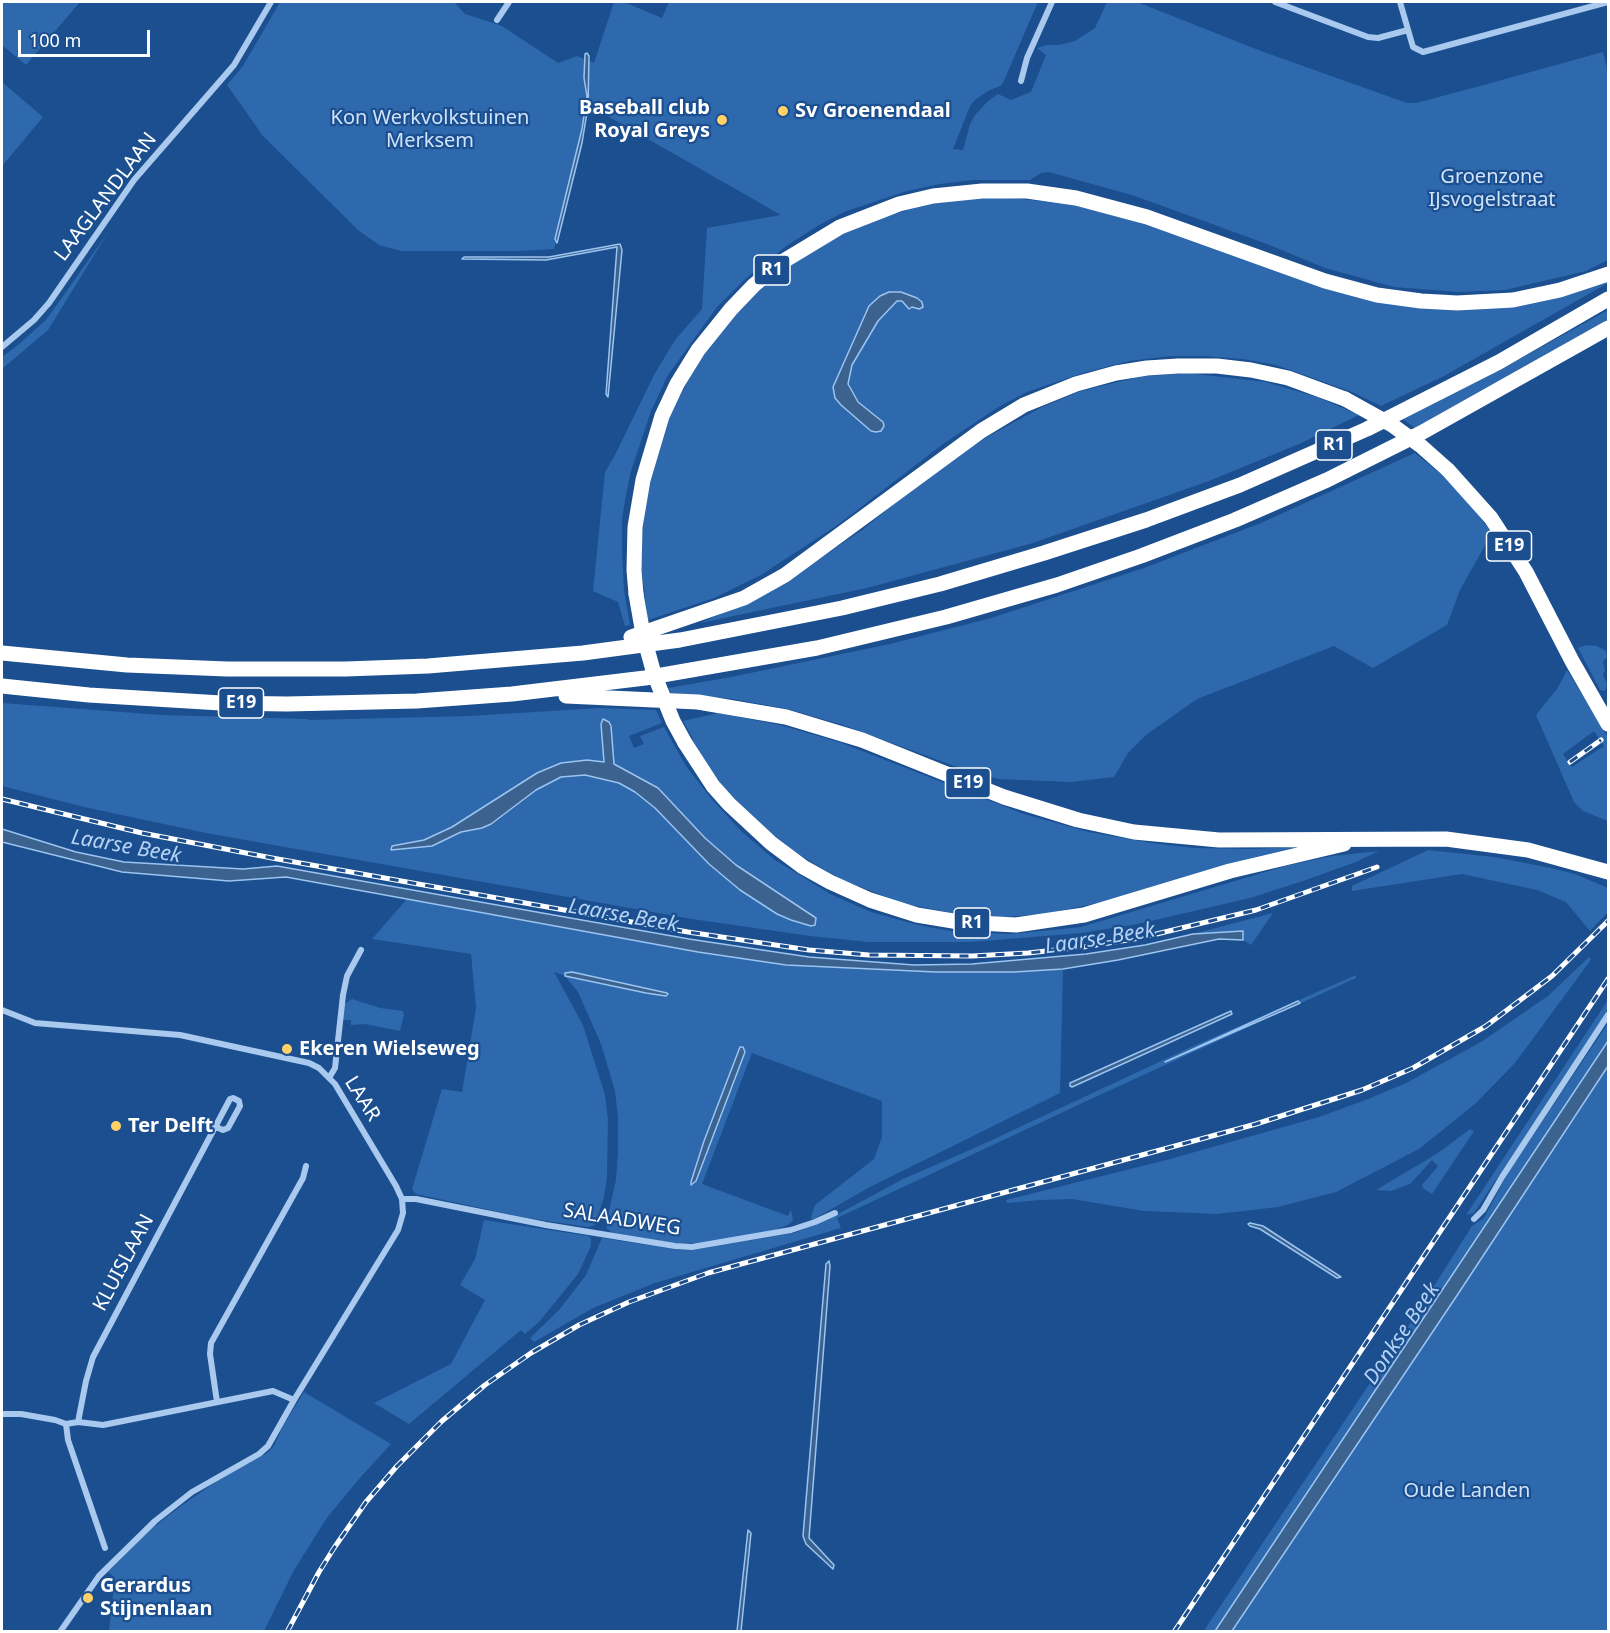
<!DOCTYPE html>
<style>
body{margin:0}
#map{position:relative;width:1610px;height:1633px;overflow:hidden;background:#1b4f8f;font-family:"Noto Sans",sans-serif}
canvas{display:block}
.frame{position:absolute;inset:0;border:3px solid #fff;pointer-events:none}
.scale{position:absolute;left:18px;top:30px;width:132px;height:27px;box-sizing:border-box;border:3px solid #fff;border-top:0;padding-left:8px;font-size:18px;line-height:21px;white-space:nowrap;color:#fff;-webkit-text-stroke:4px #1b4f8f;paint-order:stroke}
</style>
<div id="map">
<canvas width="1610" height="1633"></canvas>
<div class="frame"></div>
<div class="scale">100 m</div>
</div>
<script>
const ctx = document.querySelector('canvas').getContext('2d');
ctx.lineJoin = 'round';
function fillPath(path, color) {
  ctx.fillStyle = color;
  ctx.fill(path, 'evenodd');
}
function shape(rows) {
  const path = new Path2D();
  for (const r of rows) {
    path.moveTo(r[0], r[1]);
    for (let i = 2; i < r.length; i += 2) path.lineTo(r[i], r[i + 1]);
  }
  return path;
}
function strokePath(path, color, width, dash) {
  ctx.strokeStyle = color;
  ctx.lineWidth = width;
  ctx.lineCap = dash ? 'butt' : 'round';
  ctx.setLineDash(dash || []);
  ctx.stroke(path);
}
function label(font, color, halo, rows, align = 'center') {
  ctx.font = font + ' "Noto Sans",sans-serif';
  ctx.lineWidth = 4.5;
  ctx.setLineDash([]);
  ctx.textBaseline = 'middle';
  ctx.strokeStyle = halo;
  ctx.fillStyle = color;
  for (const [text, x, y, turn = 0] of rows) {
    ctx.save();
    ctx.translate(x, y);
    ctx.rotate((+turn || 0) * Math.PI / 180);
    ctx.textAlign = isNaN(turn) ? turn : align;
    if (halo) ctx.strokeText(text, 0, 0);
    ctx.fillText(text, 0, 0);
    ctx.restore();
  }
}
fillPath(shape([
 [2,2,80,2,26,65,2,45],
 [280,2,454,2,465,14,502,26,558,63,577,56,594,63,614,2,624,2,662,18,669,2,1038,2,1002,85,988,91,976,99,970,106,953,149,963,150,970,124,975,115,988,101,998,94,1011,100,1031,92,1046,55,1037,48,1047,45,1059,45,1075,41,1095,28,1107,2,1137,2,1261,51,1407,103,1416,103,1480,86,1603,52,1608,73,1608,260,1586,271,1505,290,1458,292,1394,287,1325,268,1267,244,1135,196,1049,172,1041,173,1030,180,974,180,940,184,907,191,844,212,819,225,785,247,744,280,717,307,668,375,651,411,631,471,625,500,622,520,622,555,624,590,630,625,625,626,618,602,593,591,605,472,614,457,654,375,675,340,702,309,707,228,781,215,590,106,554,249,520,251,401,251,379,245,358,230,263,136,227,85,243,66],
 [2,82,43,117,2,166],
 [977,195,1064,203,1107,213,1421,308,1455,311,1490,308,1608,280,1608,283,1444,376,1381,406,1352,392,1276,365,1243,359,1203,356,1171,356,1129,361,1083,373,1027,392,1000,406,943,444,839,524,761,575,714,598,648,620,640,558,645,501,670,414,702,356,728,319,767,282,800,257,839,234,881,218,935,202],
 [109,231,48,330,2,369,2,357,18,345,46,320],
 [1608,310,1608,319,1415,428,1403,419,1502,369],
 [1187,373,1266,382,1317,397,1359,415,1299,444,1209,481,1033,543,867,588,700,623,743,604,815,562,862,530,906,494,978,442,1042,407,1078,392,1109,384,1145,376],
 [1415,453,1442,475,1471,505,1492,533,1460,590,1447,625,1373,668,1334,646,1197,699,1146,735,1128,753,1114,777,1071,782,998,779,965,770,843,725,787,709,733,699,670,693,668,688,731,677,890,644,991,618,1031,605,1144,568,1261,523],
 [1586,645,1597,646,1606,651,1607,657,1603,662,1605,671,1603,674,1607,685,1605,691,1600,690,1578,648],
 [1567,670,1608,737,1608,821,1583,811,1574,802,1536,715,1557,689],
 [1594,731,1604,746,1572,767,1563,754],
 [2,703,162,715,308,719,308,720,470,716,600,708,656,710,662,723,629,736,634,748,644,744,640,736,664,727,686,766,710,797,741,831,775,860,832,895,871,912,918,925,956,932,1011,934,1081,927,1285,866,1332,856,1379,851,1356,862,1303,881,1250,898,1138,924,1082,933,970,942,868,942,810,936,692,919,206,833,84,807,2,786],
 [718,713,780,725,839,742,1024,814,1089,832,1152,843,1194,848,1250,849,1297,847,1252,858,1107,901,1045,914,1002,917,961,915,902,903,840,879,798,854,755,820,728,793,691,741,693,739,683,721],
 [1428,850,1494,857,1551,868,1575,874,1608,888,1608,912,1590,931,1566,902,1537,890,1462,874,1352,891,1352,886],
 [407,899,698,952,786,965,976,972,1063,969,1060,1093,870,1187,812,1220,811,1217,815,1205,874,1159,882,1137,882,1101,752,1053,702,1184,788,1216,791,1210,793,1220,788,1225,769,1232,703,1243,674,1243,613,1233,607,1229,606,1224,616,1180,618,1153,618,1117,615,1091,601,1044,578,992,565,976,554,972,583,1025,605,1095,608,1119,607,1176,604,1197,595,1225,588,1227,527,1218,416,1194,412,1189,442,1089,462,1092,476,1008,471,954,372,939],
 [1273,913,1251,945,1243,940,1243,931,1193,934],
 [1589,957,1591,959,1590,961,1532,1040,1514,1064,1476,1103,1419,1149,1336,1192,1278,1207,1217,1214,1144,1211,1072,1199,1040,1200,1007,1203,1006,1200,1170,1159,1319,1117,1368,1099,1406,1083,1481,1042,1548,996],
 [1356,975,1356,978,1093,1098,837,1218,841,1228,655,1283,593,1308,534,1342,530,1338,560,1309,586,1275,602,1238,680,1250,693,1250,794,1233,827,1220,903,1179,979,1146,1189,1048],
 [352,999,380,1008,403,1011,404,1015,400,1031,365,1024,351,1025,351,1020,342,1020,344,1004],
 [1608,1000,1608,1011,1474,1213,1466,1215],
 [1608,1023,1608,1631,1203,1632,1417,1313,1472,1226,1484,1218,1508,1173],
 [1470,1129,1474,1131,1432,1194,1423,1188,1422,1185,1438,1166,1432,1160,1410,1184,1391,1191,1376,1190,1438,1153],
 [484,1220,589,1236,591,1238,591,1246,578,1274,539,1322,525,1334,521,1330,409,1424,374,1403,451,1364,485,1300,460,1285,475,1259],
 [304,1392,391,1444,359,1479,326,1519,293,1572,264,1631,109,1631,115,1578,108,1572,150,1530,177,1509,224,1476,267,1453,274,1446,283,1426]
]), '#2e69ad');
const water = shape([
 [587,53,589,56,588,106,582,143,557,243,555,239,582,129,587,96,584,78,585,54,587,53],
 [620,244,622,250,608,397,606,394,617,247,546,260,462,259,464,257,549,257,620,244],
 [889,292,901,292,917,298,922,302,923,307,919,309,912,307,909,309,902,301,897,301,878,321,852,365,848,384,852,391,858,402,883,422,884,426,881,431,876,432,871,431,841,405,835,398,833,387,869,306,880,296,889,292],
 [603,719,609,722,611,726,614,764,658,788,705,838,736,865,816,918,815,925,811,926,791,920,777,914,740,890,709,864,655,808,635,792,619,783,585,775,561,777,536,790,491,824,482,828,461,832,432,846,391,850,392,846,424,840,452,827,537,773,561,763,587,760,604,762,601,724,603,719],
 [2,829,76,852,124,862,243,869,277,866,689,939,809,957,914,965,972,964,1086,954,1145,945,1193,934,1243,931,1243,940,1219,939,1118,960,1063,969,1014,972,936,972,786,965,698,952,286,877,229,881,122,872,2,842,2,829],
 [572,972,667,993,668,994,666,996,646,993,565,976,565,973,572,972],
 [1298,1001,1300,1003,1298,1004,1165,1062,1298,1001],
 [1231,1011,1232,1014,1094,1077,1072,1087,1070,1086,1070,1083,1231,1011],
 [1608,1041,1608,1066,1456,1297,1232,1631,1215,1631,1608,1041],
 [740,1047,743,1047,745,1052,696,1181,691,1185,691,1182,704,1141,740,1047],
 [1250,1223,1263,1226,1341,1277,1337,1278,1260,1229,1250,1226,1248,1224,1250,1223],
 [829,1261,830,1266,809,1538,834,1565,833,1569,806,1544,803,1536,826,1264,829,1261],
 [748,1530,751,1533,741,1631,737,1631,748,1530]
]);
fillPath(water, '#3c6290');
strokePath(water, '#9cc4f0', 1.5);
strokePath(shape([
 [1275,2,1368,37,1378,38,1408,30],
 [1400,2,1413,47,1423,52,1608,2],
 [497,20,509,2],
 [1021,81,1027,58,1052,2],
 [2,347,34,320,49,303,134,180,234,65,271,2],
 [2,1010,35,1023,180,1035,309,1063,319,1068,335,1084,396,1186,402,1199,403,1213,398,1230,294,1400,268,1446,259,1454,192,1492,155,1521,99,1576,60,1632],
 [329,1078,335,1068,343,995,347,976,361,950],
 [402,1199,416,1199,546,1225,675,1246,692,1247,791,1230,815,1222,835,1213],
 [1474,1219,1483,1210,1502,1177,1608,1015],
 [217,1402,210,1354,211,1343,303,1178,306,1166],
 [2,1414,21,1414,55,1420,66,1424,78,1422,103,1425,273,1391,294,1400],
 [78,1422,86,1381,93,1357,230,1099,233,1098,239,1101,240,1106,228,1128,223,1130,216,1127],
 [66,1424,68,1440,105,1548]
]), '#a9c9ee', 6);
strokePath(shape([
 [1448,470,1491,518,1526,572,1572,661,1608,724],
 [636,594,634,570,635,527,643,480,662,416,677,384,698,350,731,309,754,285,782,262,840,227,899,204,933,196,982,191,1027,191,1076,198,1147,217,1325,281,1377,295,1421,301,1457,303,1513,300,1560,290,1608,274],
 [631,637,744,598,785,575,981,431,1024,405,1076,384,1116,373,1147,368,1178,366,1217,366,1251,370,1288,378,1345,399],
 [2,653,127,665,227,669,346,669,428,666,583,653,680,640,842,608,940,584,1044,553,1146,520,1240,485,1367,429,1499,362,1608,299],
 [2,686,89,695,221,703,287,704,417,701,512,694,645,678,817,648,946,617,1057,585,1141,556,1235,520,1327,480,1421,433,1608,328],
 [566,696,698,702,786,717,862,740,1004,797,1078,820,1134,832,1219,840,1446,839,1528,850,1608,872],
 [685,743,713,786,729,804,771,843,803,867,830,882,870,900,917,915,959,922,1016,925,1084,915,1230,871,1344,844]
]), '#fff', 15);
const rail = shape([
 [1570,762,1601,740],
 [2,799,142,833,272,858,688,932,809,950,869,955,972,956,1028,953,1083,947,1140,938,1256,910,1377,867],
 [287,1632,319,1572,334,1548,366,1502,397,1466,442,1421,485,1385,531,1353,579,1325,629,1302,708,1273,1256,1124,1362,1090,1413,1068,1486,1026,1552,976,1608,921],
 [1174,1632,1608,979]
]);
strokePath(rail, '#fff', 5);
strokePath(rail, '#1b4f8f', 3, [9]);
strokePath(shape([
 [1345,399,1392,425,1421,446,1448,470],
 [636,594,643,634,654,674,673,721,685,743]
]), '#fff', 15);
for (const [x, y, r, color] of [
 [783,111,6,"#ffd166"],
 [722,120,6,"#ffd166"],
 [287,1049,6,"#ffd166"],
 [116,1126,6,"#ffd166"],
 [88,1598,6,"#ffd166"]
]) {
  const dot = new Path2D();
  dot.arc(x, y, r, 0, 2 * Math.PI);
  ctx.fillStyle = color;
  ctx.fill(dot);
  strokePath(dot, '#1b4f8f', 2);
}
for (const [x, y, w] of [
 [772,270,36],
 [1334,445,36],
 [1509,546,45],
 [241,703,45],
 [968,783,45],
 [972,923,36]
]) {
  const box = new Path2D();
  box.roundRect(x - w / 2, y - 15, w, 30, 4.5);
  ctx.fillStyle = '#1b4f8f';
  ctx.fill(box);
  strokePath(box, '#fff', 1.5);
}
label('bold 18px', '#fff', null, [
 ["R1",772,270],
 ["R1",1334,445],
 ["E19",1509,546],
 ["E19",241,703],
 ["E19",968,783],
 ["R1",972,923]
]);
label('bold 20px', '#fff', '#1b4f8f', [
 ["Baseball club",710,108,"right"],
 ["Royal Greys",710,131,"right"],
 ["Sv Groenendaal",795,111],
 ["Ekeren Wielseweg",299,1049],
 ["Ter Delft",128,1126],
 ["Gerardus",100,1586],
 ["Stijnenlaan",100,1609]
], 'left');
label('20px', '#cfe3fa', '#1b4f8f', [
 ["Kon Werkvolkstuinen",430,118],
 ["Merksem",430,141],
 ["Groenzone",1492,177],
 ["IJsvogelstraat",1492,200],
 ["Oude Landen",1467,1491]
]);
label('20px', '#fff', '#1b4f8f', [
 ["LAAGLANDLAAN",106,197,-53],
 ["LAAR",362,1099,58],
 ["SALAADWEG",622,1220,9],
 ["KLUISLAAN",124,1263,-62]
]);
label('italic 21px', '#b5d3f5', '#1b4f8f', [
 ["Laarse Beek",126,847,10],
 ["Laarse Beek",623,916,10],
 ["Laarse Beek",1100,939,-9],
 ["Donkse Beek",1402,1334,-56]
]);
</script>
